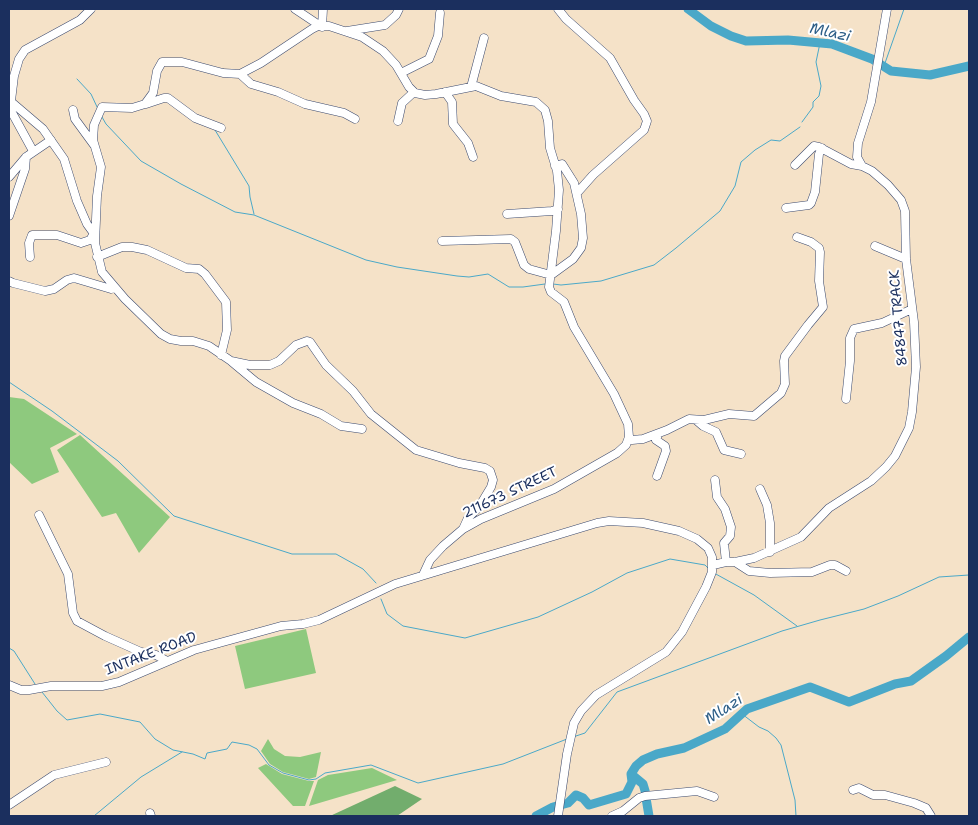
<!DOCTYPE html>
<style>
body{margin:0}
#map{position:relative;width:978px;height:825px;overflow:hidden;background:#f5e2c8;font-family:"Shantell Sans",sans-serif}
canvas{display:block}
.frame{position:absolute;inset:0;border:10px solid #1b2f5e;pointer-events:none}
</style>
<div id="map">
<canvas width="978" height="825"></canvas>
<div class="frame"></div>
</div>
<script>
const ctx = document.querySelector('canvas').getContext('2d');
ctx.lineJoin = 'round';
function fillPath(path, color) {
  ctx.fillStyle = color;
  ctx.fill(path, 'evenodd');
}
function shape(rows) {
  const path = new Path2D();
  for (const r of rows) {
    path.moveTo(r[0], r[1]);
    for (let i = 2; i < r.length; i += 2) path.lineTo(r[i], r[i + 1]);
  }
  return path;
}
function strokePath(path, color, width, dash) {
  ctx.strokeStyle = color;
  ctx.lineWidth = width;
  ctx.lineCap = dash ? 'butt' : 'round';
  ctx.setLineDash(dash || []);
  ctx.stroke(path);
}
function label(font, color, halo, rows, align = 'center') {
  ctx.font = font + ' "Shantell Sans",sans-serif';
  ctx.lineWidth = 4;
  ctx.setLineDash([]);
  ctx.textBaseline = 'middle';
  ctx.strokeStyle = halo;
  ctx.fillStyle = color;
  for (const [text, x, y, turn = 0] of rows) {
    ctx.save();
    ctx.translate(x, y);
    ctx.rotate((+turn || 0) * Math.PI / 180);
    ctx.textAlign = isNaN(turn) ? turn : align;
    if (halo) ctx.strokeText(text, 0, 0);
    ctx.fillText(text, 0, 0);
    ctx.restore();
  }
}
fillPath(shape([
 [9,397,24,399,77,434,50,448,59,472,32,484,9,462],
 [80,435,170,517,139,553,116,513,102,517,57,450],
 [306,629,316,673,245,689,235,646],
 [268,739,274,749,285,756,300,757,321,752,316,777,309,779,283,772,270,764,261,751],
 [266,764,282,774,309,781,314,781,305,806,293,806,258,768],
 [372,768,397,780,309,806,318,780,328,775]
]), '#8ec97e');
fillPath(shape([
 [395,786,422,799,397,816,330,816]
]), '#72ad6d');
strokePath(shape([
 [884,66,904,9],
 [77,79,91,94,98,109],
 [102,117,106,124,141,161,181,184,235,212,254,215,366,260,397,267,457,276,469,277,488,274,509,287,523,287,545,284],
 [802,122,813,107,813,102,819,96,821,86,816,62,820,43],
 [215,130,249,186,250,197,254,214],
 [553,284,561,285,601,281,654,265,676,248,720,211,735,186,741,162,755,150,771,140,780,141,800,127],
 [9,382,52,411,118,461,174,516,292,554,336,554,363,569,376,583],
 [714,573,754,595,797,626],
 [381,599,387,614,403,626,465,638,538,617,592,592,627,573,670,559,705,565,709,569],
 [9,648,14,651,35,684],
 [42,692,57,711,67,720,100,714,140,722,155,739,173,750,193,754,205,759,207,753,227,749,232,742,249,745,257,749,269,765,283,773,309,780,316,779,325,773,371,765,418,783,503,764,567,739],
 [742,714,759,727,768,731,776,738,781,745,795,800,796,816],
 [573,737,585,733,617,692,782,631,820,620,864,609,898,596,939,577,969,575],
 [94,816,141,777,182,752]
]), '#4aa8c8', 1);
strokePath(shape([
 [688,9,711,26,731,36,746,41,788,40,832,44,872,59,891,71,930,75,969,66],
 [631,774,643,784,646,794],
 [646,798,649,816],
 [536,816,553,807,568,803,576,795,583,798,589,805,626,794,632,782,631,774,636,766,643,760,657,754,684,748,725,729,747,709,810,687,849,702,895,684,911,681,946,656,969,637]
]), '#4aa8c8', 9);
const minor = shape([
 [295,9,322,27],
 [558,9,566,19,610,58,634,100,644,114,647,121,644,130,593,175,577,193],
 [322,27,323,9],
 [347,31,385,25,396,15,399,9],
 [401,73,429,59,438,36,440,13],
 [240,74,251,84,278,92,305,104,344,113,355,119],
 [471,87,484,38],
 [445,92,452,102,453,124,468,143,473,157],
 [9,100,43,129,64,159,77,201,87,224,95,235],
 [146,104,164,98,168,98,195,118,221,128],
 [73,110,75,119,94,145],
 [398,121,402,103,414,92],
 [33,151,10,109,14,76,19,59,25,50,80,20,91,9],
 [795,165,814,146,819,147,851,164,862,166],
 [9,177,26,157,51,140],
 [786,208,809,205,811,203,815,192,819,154,822,148],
 [507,214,552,211,558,209],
 [9,216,25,169,26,157],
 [442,241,511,239,515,242,524,265,529,269,551,275,573,259,581,248,583,238,581,214,574,183,562,164,555,166],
 [875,246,906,259],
 [30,257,29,243,32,235,57,235,81,243,90,240,93,235],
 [97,257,122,247,132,247,147,250,186,268,199,269,205,274,226,302,227,330,221,355],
 [9,281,13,283,45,291,54,289,67,280,74,278,111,289,115,288],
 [232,362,256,382,293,403,321,414,341,426,362,429],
 [846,399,850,361,850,338,854,329,882,323,912,309],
 [696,420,703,426,716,432,724,450,741,454],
 [629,437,632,440,643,439,667,430,689,419,704,420,729,414,754,416,781,393,785,384,784,361,785,356,808,325,823,307,819,281,820,252,819,248,811,242,797,237],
 [657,476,666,451,665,446,656,440,658,434],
 [715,480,717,497,725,509,731,527,730,536,724,543,726,562],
 [760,489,767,505,770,523,770,552],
 [39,515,68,574,73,613,77,621,105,636,141,652,156,655,167,661],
 [735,562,749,571,770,573,812,572,830,565,835,565,846,571],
 [713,565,726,562,735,562,754,558,801,537,829,508,871,481,886,467,895,456,909,428,912,412,916,367,914,322,906,259,905,211,901,200,888,185,872,171,862,166,857,157,858,143,871,102,887,9],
 [423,575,430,560,443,546,463,529,468,518,479,507,491,487,493,480,490,471,485,468,459,463,416,450,371,414,353,391,326,365,310,342,307,341,296,345,279,361,270,365,250,365,231,361,209,346,193,341,181,341,170,339,161,334,125,299,102,272,95,243,97,196,101,167,93,140,94,125,102,107,132,108,145,104,153,93,157,71,162,62,182,62,223,73,240,74,261,63,312,29,318,26,329,26,362,37,383,51,396,65,409,87,415,93,425,95,436,94,476,86,501,96,536,102,545,110,548,121,550,148,557,171,559,190,556,231,549,287,551,292,564,302,574,327,614,394,628,424,629,437,626,445,617,453,554,489,481,519,463,529],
 [9,685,21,690,29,690,51,686,102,686,119,682,194,650,281,626,303,624,319,620,395,584,597,523,609,521,643,523,679,531,697,539,708,548,712,557,712,572,706,587,682,632,666,652,596,695,581,711,574,723,567,754,558,816],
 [853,790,859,788,873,795,885,795,914,803,926,808,931,816],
 [9,805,54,775,106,762],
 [150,813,151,816],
 [612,816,623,811,639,798,645,796,697,791,714,797]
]);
strokePath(minor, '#3c4a6e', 9);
strokePath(minor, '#fff', 8);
label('14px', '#1b2f5e', '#fff', [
 ["84847 TRACK",899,318,-95],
 ["211673 STREET",510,493,-25],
 ["INTAKE ROAD",151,654,-21]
]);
label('italic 15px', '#2e5f88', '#fff', [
 ["Mlazi",830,33,12],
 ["Mlazi",724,710,-33]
]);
</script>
